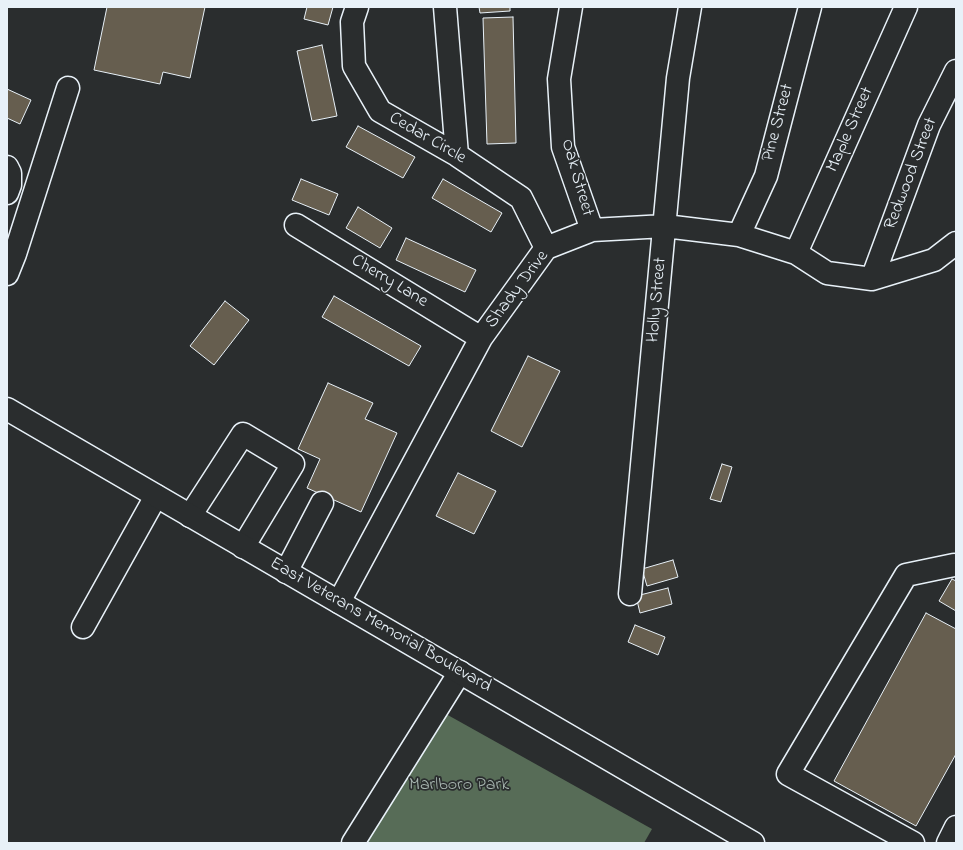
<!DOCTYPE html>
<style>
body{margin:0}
#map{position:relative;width:963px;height:850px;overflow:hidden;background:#2a2d2e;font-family:"Indie Flower",sans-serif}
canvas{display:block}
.frame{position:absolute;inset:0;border:8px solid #e8f1f8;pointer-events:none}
</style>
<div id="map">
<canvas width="963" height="850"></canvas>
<div class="frame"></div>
</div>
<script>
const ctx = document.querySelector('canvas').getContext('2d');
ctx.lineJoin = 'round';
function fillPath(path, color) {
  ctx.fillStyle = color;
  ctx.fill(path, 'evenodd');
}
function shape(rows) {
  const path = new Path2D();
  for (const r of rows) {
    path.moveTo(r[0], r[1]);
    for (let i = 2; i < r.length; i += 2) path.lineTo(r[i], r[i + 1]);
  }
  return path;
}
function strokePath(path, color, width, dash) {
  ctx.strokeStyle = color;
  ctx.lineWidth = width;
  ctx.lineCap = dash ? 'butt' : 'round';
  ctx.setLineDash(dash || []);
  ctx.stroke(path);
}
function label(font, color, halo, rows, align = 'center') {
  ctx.font = font + ' "Indie Flower",sans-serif';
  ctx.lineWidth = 3.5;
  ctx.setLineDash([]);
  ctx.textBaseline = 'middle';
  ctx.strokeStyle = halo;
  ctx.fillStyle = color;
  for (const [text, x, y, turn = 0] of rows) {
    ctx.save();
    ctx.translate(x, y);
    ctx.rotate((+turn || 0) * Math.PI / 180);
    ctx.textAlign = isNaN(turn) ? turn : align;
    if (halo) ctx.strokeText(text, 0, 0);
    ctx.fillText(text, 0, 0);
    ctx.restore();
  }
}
fillPath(shape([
 [437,709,652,829,644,843,362,843]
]), '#576c57');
const building = shape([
 [107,7,205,7,190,78,163,72,160,84,94,70,107,7],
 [307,7,333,7,328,25,304,19,307,7],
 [479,7,510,7,510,11,480,13,479,7],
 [513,17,516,143,487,144,483,18,513,17],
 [322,45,337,116,312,121,297,51,322,45],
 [7,89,31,100,20,124,7,118,7,89],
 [358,126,415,157,403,178,346,147,358,126],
 [301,179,338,194,329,215,292,200,301,179],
 [443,179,502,213,491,232,432,198,443,179],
 [358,207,392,228,380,248,346,228,358,207],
 [406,238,476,270,465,292,396,260,406,238],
 [334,296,421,346,409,366,322,317,334,296],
 [225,301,249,320,214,365,190,346,225,301],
 [528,356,560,371,522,447,491,431,528,356],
 [328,383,373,403,365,419,397,433,361,512,307,488,320,459,298,449,328,383],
 [722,464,732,467,721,502,710,499,722,464],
 [458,473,496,491,474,534,436,516,458,473],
 [673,560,678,577,647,586,642,569,673,560],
 [952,579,956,581,956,611,939,601,952,579],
 [668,588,672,604,640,613,636,596,668,588],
 [926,613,956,629,956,754,916,826,834,781,926,613],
 [635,625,665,637,658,655,628,642,635,625]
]);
fillPath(building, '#665e4f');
strokePath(building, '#e8f1f8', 1);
const minor = shape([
 [357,7,352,22,354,66,380,111,457,155,521,198,546,248],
 [445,7,457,155],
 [571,7,559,79,563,147,592,230],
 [7,167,10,173,10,185,7,193],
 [296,225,481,338],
 [739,235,766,176,810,7],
 [796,253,906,7],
 [7,274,15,254,68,88],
 [872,279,929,125,956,71],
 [190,516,243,434,293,464,243,547],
 [286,572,322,503],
 [630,594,678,78,690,7],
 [339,602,481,338,546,248,592,230,665,226,739,235,796,253,827,273,872,279,934,260,956,243],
 [83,627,156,496],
 [353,843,460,672],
 [913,843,788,774,906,575,954,565],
 [948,843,956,827]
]);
const major = shape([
 [7,409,753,843]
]);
strokePath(minor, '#e8f1f8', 25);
strokePath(major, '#e8f1f8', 25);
strokePath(minor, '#2a2d2e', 22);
strokePath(major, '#2a2d2e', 22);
label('18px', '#e8f1f8', '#2a2d2e', [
 ["Pine Street",779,123,-75],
 ["Maple Street",851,130,-66],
 ["Cedar Circle",427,139,30],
 ["Redwood Street",912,174,-69],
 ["Oak Street",576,178,74],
 ["Cherry Lane",389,282,31],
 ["Shady Drive",518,290,-53],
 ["Holly Street",658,300,-85],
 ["East Veterans Memorial Boulevard",380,626,30]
]);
label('18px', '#a7b5b0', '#2a2d2e', [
 ["Marlboro Park",459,786]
]);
</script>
